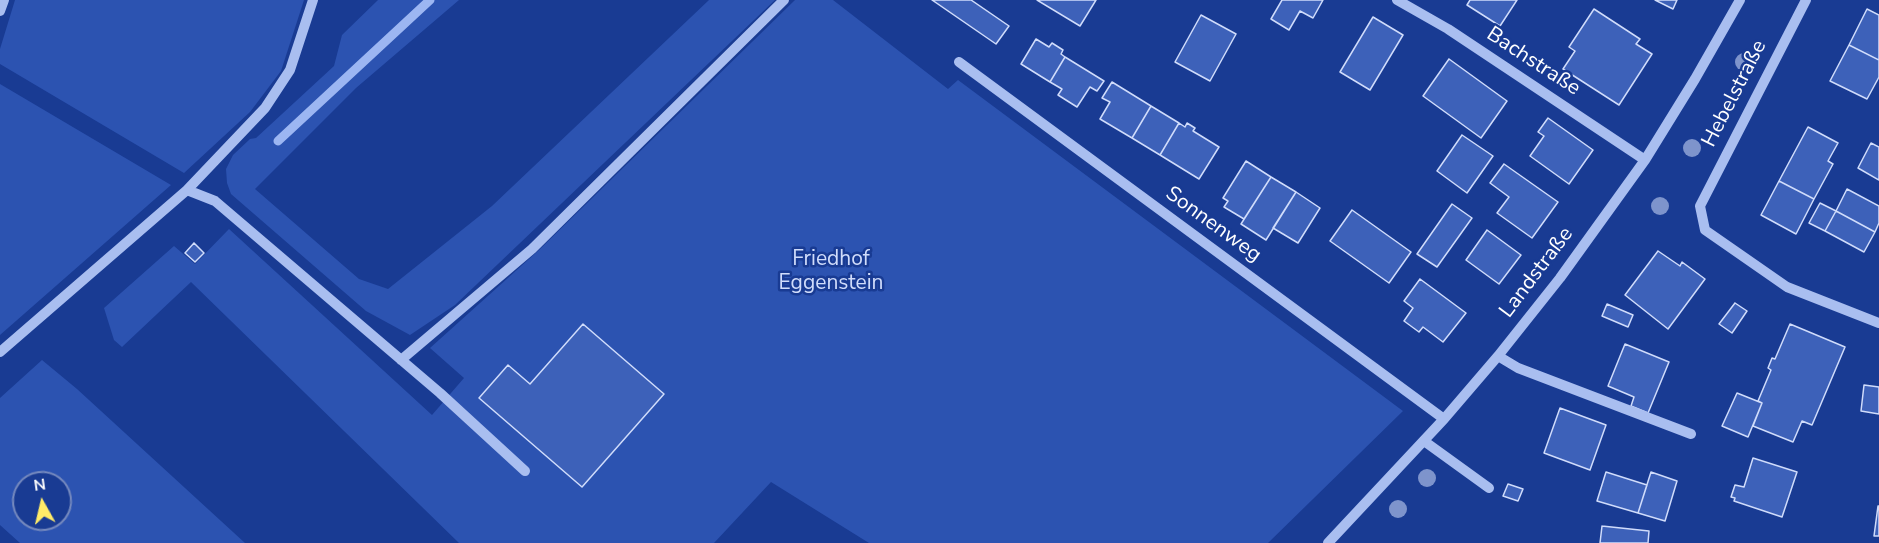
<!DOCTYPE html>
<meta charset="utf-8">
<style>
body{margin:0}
#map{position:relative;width:1879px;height:543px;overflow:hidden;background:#193b93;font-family:"Nunito Sans",sans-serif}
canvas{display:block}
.north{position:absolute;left:12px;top:471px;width:60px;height:60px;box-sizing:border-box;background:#193b93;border:2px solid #7589be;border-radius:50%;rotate:352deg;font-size:16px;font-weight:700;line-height:24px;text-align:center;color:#fff}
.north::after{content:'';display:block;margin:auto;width:21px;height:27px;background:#ffeb68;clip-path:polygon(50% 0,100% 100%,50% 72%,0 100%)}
</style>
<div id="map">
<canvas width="1879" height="543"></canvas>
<div class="north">N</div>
</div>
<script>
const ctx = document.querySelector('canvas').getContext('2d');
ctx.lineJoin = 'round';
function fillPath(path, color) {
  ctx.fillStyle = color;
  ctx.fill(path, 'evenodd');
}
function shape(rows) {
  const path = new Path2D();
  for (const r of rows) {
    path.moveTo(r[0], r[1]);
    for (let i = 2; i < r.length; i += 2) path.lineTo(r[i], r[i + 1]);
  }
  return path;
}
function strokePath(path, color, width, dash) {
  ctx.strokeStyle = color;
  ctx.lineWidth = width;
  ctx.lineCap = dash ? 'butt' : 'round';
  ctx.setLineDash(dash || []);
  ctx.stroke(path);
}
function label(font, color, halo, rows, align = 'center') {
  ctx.font = font + ' "Nunito Sans",sans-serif';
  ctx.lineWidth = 5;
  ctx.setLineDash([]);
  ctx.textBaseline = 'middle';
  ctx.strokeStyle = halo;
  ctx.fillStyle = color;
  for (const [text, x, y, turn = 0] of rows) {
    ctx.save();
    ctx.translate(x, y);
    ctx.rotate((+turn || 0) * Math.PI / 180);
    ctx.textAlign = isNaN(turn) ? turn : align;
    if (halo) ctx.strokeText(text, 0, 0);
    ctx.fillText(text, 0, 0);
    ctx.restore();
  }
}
fillPath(shape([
 [15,0,304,0,281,71,250,112,184,173,0,64,0,49],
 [378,0,459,0,356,88,255,189,359,279,388,289,492,206,709,0,775,0,455,305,410,335,366,311,231,194,227,183,226,169,233,155,250,139,256,138,334,66,342,35],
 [795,0,833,0,948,89,958,80,1403,411,1268,543,869,543,771,482,714,543,459,543,191,282,122,347,114,340,104,308,174,246,195,264,229,229,432,415,464,378,430,348,539,250],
 [0,84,171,185,0,335],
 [42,360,77,389,245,543,20,543,0,525,0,398],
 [24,483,60,483,60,519,24,519]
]), '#2c53b1');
strokePath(shape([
 [278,141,430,0]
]), '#9cb6f2', 9);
const building = shape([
 [932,0,971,0,1009,26,996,44,932,0],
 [1037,0,1096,0,1080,26,1037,0],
 [1282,0,1323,0,1313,18,1300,11,1289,30,1271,19,1282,0],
 [1470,0,1517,0,1500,26,1467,5,1470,0],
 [1655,0,1677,0,1673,9,1655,0],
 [1594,9,1640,39,1636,44,1652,54,1619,105,1563,69,1575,51,1569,47,1594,9],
 [1867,9,1879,15,1879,60,1849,45,1867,9],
 [1201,15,1236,34,1210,81,1175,62,1201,15],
 [1373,17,1403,35,1370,90,1340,72,1373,17],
 [1036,39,1049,47,1052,43,1063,50,1061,54,1065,57,1050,82,1021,64,1036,39],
 [1849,45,1879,60,1879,77,1867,99,1830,81,1849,45],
 [1065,57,1104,81,1097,91,1090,87,1077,107,1058,95,1062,89,1050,82,1065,57],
 [1449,59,1507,101,1481,138,1423,96,1449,59],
 [1112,82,1151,106,1132,138,1100,119,1110,102,1102,98,1112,82],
 [1151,106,1179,123,1160,155,1132,138,1151,106],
 [1548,118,1593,150,1569,184,1530,156,1544,136,1538,132,1548,118],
 [1179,123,1185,127,1187,123,1195,128,1193,131,1219,147,1199,179,1160,155,1179,123],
 [1808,127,1838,143,1828,161,1833,164,1814,199,1779,181,1808,127],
 [1462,135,1493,156,1467,193,1437,171,1462,135],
 [1871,143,1879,147,1879,180,1858,168,1871,143],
 [1246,161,1271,177,1244,219,1224,207,1228,201,1223,198,1246,161],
 [1504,164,1558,202,1532,238,1497,213,1509,197,1490,183,1504,164],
 [1271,177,1296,192,1266,240,1241,224,1271,177],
 [1779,181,1814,199,1796,234,1761,215,1779,181],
 [1847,189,1879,206,1879,223,1875,232,1836,211,1847,189],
 [1296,192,1320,208,1298,243,1273,228,1296,192],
 [1820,203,1836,211,1825,231,1809,223,1820,203],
 [1452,204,1472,218,1437,267,1417,254,1452,204],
 [1352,210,1411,252,1389,283,1330,241,1352,210],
 [1836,211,1875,232,1864,252,1825,231,1836,211],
 [1487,230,1521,255,1499,284,1466,260,1487,230],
 [194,243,204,253,195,262,185,253,194,243],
 [1658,251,1680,266,1682,262,1705,279,1668,329,1625,295,1658,251],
 [1420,279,1466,313,1443,342,1423,327,1419,332,1404,321,1413,308,1404,301,1420,279],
 [1735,303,1747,311,1732,333,1719,324,1735,303],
 [1607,304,1633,315,1628,327,1602,316,1607,304],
 [583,324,664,394,582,487,479,398,508,365,530,384,583,324],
 [1790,324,1845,347,1812,425,1802,421,1793,442,1753,426,1762,403,1758,401,1771,370,1768,368,1772,358,1775,359,1790,324],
 [1625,344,1669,362,1648,413,1631,406,1634,397,1608,386,1625,344],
 [1864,385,1879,387,1879,414,1861,411,1864,385],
 [1737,393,1762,403,1748,437,1722,426,1737,393],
 [1560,408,1606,425,1590,470,1544,453,1560,408],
 [1753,458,1797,472,1782,517,1734,501,1735,498,1731,497,1735,485,1744,487,1753,458],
 [1606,472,1647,485,1638,513,1597,501,1606,472],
 [1651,472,1677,481,1665,521,1638,513,1651,472],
 [1508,484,1523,489,1518,501,1503,496,1508,484],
 [1878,506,1879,506,1879,536,1874,536,1878,506],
 [1602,526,1649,531,1648,543,1600,543,1602,526]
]);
fillPath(building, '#3d61b9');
strokePath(building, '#d0dcfb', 1.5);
strokePath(shape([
 [1397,0,1448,29,1645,160],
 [1806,0,1700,206,1705,230,1787,287,1879,323],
 [0,11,4,0],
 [959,62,1444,419],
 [187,190,215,201,440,393,525,471],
 [0,352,187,190,265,108,290,70,313,0],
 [1498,356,1518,368,1691,434],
 [401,360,532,249,784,0],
 [1424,441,1489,488],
 [1328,543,1444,419,1498,356,1560,278,1645,160,1695,79,1740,0]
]), '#a9bef0', 10);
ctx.fillStyle = '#7e94cc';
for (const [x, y] of [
 [1744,62],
 [1692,148],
 [1660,206],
 [1427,478],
 [1398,509]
]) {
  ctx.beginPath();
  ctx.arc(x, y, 9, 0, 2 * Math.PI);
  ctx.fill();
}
label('21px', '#fff', '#193b93', [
 ["Bachstraße",1533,62,33],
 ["Hebelstraße",1735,94,-63],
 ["Sonnenweg",1213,225,36],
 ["Landstraße",1537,273,-53]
]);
label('21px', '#d0dcfb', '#193b93', [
 ["Friedhof",831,260],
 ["Eggenstein",831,284]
]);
</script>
